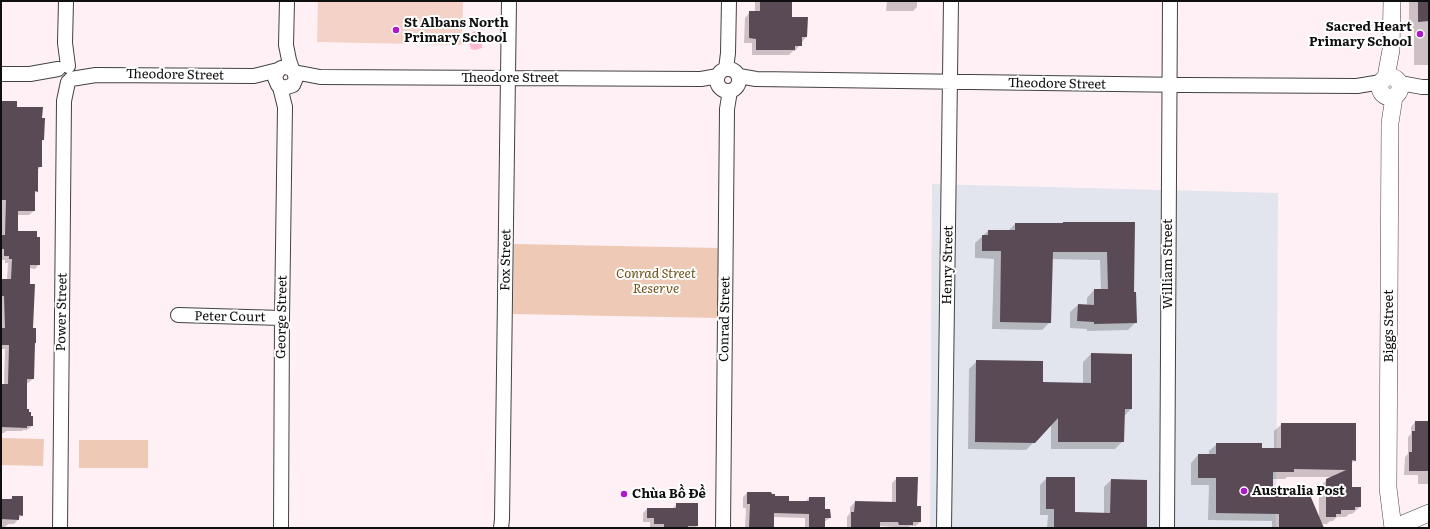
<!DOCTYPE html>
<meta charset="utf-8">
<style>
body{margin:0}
#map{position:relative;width:1430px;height:529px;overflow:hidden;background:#fff0f5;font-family:Literata,serif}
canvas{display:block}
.frame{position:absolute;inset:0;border:2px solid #0f0f0f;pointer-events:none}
</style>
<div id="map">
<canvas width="1430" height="529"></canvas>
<div class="frame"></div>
</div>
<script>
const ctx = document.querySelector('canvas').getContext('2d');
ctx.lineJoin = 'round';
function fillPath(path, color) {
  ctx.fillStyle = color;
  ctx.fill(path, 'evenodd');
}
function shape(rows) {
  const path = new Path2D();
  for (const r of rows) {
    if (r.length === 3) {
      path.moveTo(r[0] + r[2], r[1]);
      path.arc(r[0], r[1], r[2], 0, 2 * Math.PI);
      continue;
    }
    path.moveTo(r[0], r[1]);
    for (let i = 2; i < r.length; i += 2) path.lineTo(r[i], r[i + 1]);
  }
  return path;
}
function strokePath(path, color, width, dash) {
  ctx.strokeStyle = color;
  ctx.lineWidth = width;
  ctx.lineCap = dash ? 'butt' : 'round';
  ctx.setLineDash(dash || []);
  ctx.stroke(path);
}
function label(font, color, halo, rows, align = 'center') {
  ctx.font = font + ' Literata,serif';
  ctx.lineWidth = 4;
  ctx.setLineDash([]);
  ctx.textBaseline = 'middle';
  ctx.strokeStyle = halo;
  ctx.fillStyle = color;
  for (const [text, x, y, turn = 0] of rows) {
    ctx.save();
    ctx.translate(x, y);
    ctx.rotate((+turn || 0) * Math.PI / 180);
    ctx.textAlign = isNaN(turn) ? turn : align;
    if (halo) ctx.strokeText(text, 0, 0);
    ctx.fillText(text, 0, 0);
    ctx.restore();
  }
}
fillPath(shape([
 [932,184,1278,193,1276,528,930,528]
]), '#e2e5ee');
fillPath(shape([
 [514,244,720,248,718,318,513,314],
 [1,438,44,439,43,466,1,465],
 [79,440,148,440,148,468,79,468]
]), '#eec9b5');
fillPath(shape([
 [476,31,481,31,482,34,482,48,475,50,471,49,469,41,472,32]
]), '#ffb8d1');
fillPath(shape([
 [318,1,463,1,462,45,317,42]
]), '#f4d2c8');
fillPath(shape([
 [755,1,791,1,791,18,806,37,795,51,793,51,789,55,752,55,752,43,744,43,745,18,750,12,755,12],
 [887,1,917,1,917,7,913,11,886,11],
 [1409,1,1429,1,1429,65,1414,65,1414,30,1409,30],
 [2,102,41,119,43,140,41,142,41,166,37,171,37,191,34,194,34,211,29,215,17,215,17,232,39,264,35,269,29,268,34,344,33,379,28,383,26,383,26,410,32,426,27,430,23,430,22,431,6,431,4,433,1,433,1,385,4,385,5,349,1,349,1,281,7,280,8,263,5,263,5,260,1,260,1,131,5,126,1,126,1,103],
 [1063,222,1134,223,1133,293,1136,322,1128,330,1087,331,1087,329,1070,328,1070,312,1078,305,1087,305,1087,298,1094,290,1101,290,1100,260,1052,259,1050,322,1042,330,992,329,994,259,975,258,975,243,988,231,1008,231,1015,224,1062,224],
 [1091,354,1131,409,1124,416,1123,441,1115,449,1051,449,1051,425,1026,450,968,449,969,369,977,361,1042,383,1083,384,1083,362],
 [1415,422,1429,422,1429,483,1428,484,1418,484,1418,475,1404,475,1405,457,1408,454,1408,437,1411,434,1411,427],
 [1282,424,1355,460,1351,464,1351,488,1360,507,1352,514,1349,514,1346,517,1337,517,1333,521,1330,521,1327,524,1322,524,1322,528,1272,528,1272,521,1208,520,1209,485,1191,485,1191,463,1198,455,1209,455,1209,451,1217,444,1261,449,1274,449,1274,431],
 [1287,477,1333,477,1327,480,1319,487,1319,519,1272,496,1272,479,1285,479],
 [897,478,916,507,920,522,916,526,910,526,908,528,880,526,878,528,847,528,847,517,850,513,850,507,855,502,892,503,892,483],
 [1047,478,1074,513,1104,514,1104,487,1111,480,1146,528,1047,528,1048,515,1040,515,1040,485],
 [747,493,774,497,788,502,805,502,809,498,824,510,829,510,830,518,824,522,824,528,805,528,805,518,773,517,773,528,745,528,746,508,743,508,743,497],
 [13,497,22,515,14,524,8,524,4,528,1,528,1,500,9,500],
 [677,504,697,526,695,528,650,528,650,522,643,522,643,513,647,509,672,509]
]), '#0003');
fillPath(shape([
 [760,1,792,1,792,17,808,17,807,37,802,37,802,46,795,46,795,50,756,50,756,39,749,38,749,11,760,11],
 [1418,1,1429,1,1429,21,1418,22],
 [2,101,17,101,17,107,43,107,42,118,45,118,44,140,42,140,42,167,38,167,38,192,35,191,35,211,18,211,18,231,37,231,37,237,40,237,40,265,30,265,30,284,35,284,33,328,36,328,36,343,35,343,34,379,27,379,27,409,29,409,29,412,31,412,31,416,33,416,33,426,27,426,27,428,1,427,1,384,8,384,9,345,1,345,1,328,5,328,4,296,1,296,1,279,11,279,12,259,9,259,9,256,4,256,4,249,1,249,1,235,5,235,6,200,1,200],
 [1063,222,1135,222,1134,292,1136,292,1137,323,1094,324,1094,322,1077,321,1078,304,1094,305,1094,289,1108,289,1107,252,1053,252,1051,323,1000,322,1001,251,982,251,982,235,988,235,988,230,1015,230,1015,223,1063,223],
 [1091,353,1132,354,1132,409,1125,409,1124,442,1058,442,1058,418,1035,443,975,442,976,360,1043,361,1043,382,1091,383],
 [1415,421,1429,421,1429,471,1409,471,1409,452,1412,452,1412,431,1415,431],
 [1281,423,1356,423,1356,461,1352,460,1352,487,1361,487,1361,507,1355,507,1355,510,1341,510,1341,514,1336,514,1336,517,1326,517,1326,479,1346,470,1294,469,1294,472,1273,472,1273,495,1291,495,1307,488,1324,528,1279,528,1279,514,1216,513,1216,478,1198,478,1198,454,1216,454,1216,443,1262,443,1262,448,1281,448],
 [896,477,918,477,917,506,921,506,921,522,913,522,913,525,899,525,898,522,880,522,880,527,851,528,851,512,854,512,855,501,896,502],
 [1046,477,1075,477,1075,512,1110,513,1111,479,1147,480,1147,528,1054,528,1054,509,1046,509],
 [747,492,771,492,772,494,775,494,775,496,789,496,789,501,809,501,809,497,825,497,825,509,830,509,831,518,825,518,825,528,809,528,809,514,774,513,774,528,749,528,750,504,747,504],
 [12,496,23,496,23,516,19,515,19,520,1,519,1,499,12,499],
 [676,503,698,503,698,526,688,526,688,528,664,528,664,524,654,524,654,518,647,518,647,508,676,508]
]), '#594a55');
const minor = shape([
 [66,1,65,43,68,66],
 [287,1,286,45,289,60,292,69],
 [728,80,11],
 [726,69,728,53,729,1],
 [294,72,296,78,293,85,284,88,278,85,275,78,277,72,281,68,286,67,292,69,294,72,320,77,701,79,718,76],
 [1,74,30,74,58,69],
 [739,76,756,79,1186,85,1357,86,1381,82],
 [71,79,96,75,254,76,278,70],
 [1400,83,1422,87,1429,87],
 [280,87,285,107,282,318,281,528],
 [178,315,282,318],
 [60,528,64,101,68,82],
 [501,528,502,519,509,1],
 [723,528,727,109,730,91],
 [944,528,951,1],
 [1167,528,1170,1]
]);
const tertiary = shape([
 [1390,87,10],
 [1386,77,1391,50,1392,1],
 [1393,528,1388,488,1390,123,1394,97],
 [1393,528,1429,513]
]);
strokePath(minor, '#424242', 16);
strokePath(tertiary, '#424242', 18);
strokePath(minor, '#fff', 14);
strokePath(tertiary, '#fff', 17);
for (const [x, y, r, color] of [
 [396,30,4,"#ad18cd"],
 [1420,34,4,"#ad18cd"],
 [1244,491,4,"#ad18cd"],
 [624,494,4,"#ad18cd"]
]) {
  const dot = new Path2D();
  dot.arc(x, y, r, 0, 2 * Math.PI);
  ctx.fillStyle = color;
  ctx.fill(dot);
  strokePath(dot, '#fff', 1.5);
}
label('bold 13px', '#0f0f0f', '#fff', [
 ["St Albans North",404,23],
 ["Primary School",404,38],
 ["Sacred Heart",1412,27,"right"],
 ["Primary School",1412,42,"right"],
 ["Australia Post",1252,491],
 ["Chùa Bồ Đề",632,494]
], 'left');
label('13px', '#0f0f0f', '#fff', [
 ["Theodore Street",175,75,1],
 ["Theodore Street",510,78],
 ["Theodore Street",1057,84,1],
 ["Fox Street",506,260,-89],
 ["William Street",1168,264,-90],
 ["Henry Street",948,265,-89],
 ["Power Street",62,312,-89],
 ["Peter Court",230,317,1],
 ["George Street",282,317,-89],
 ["Conrad Street",725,319,-89],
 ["Biggs Street",1389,326,-90]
]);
label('italic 13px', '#6e5018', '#fff', [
 ["Conrad Street",656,274],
 ["Reserve",656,289]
]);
</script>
